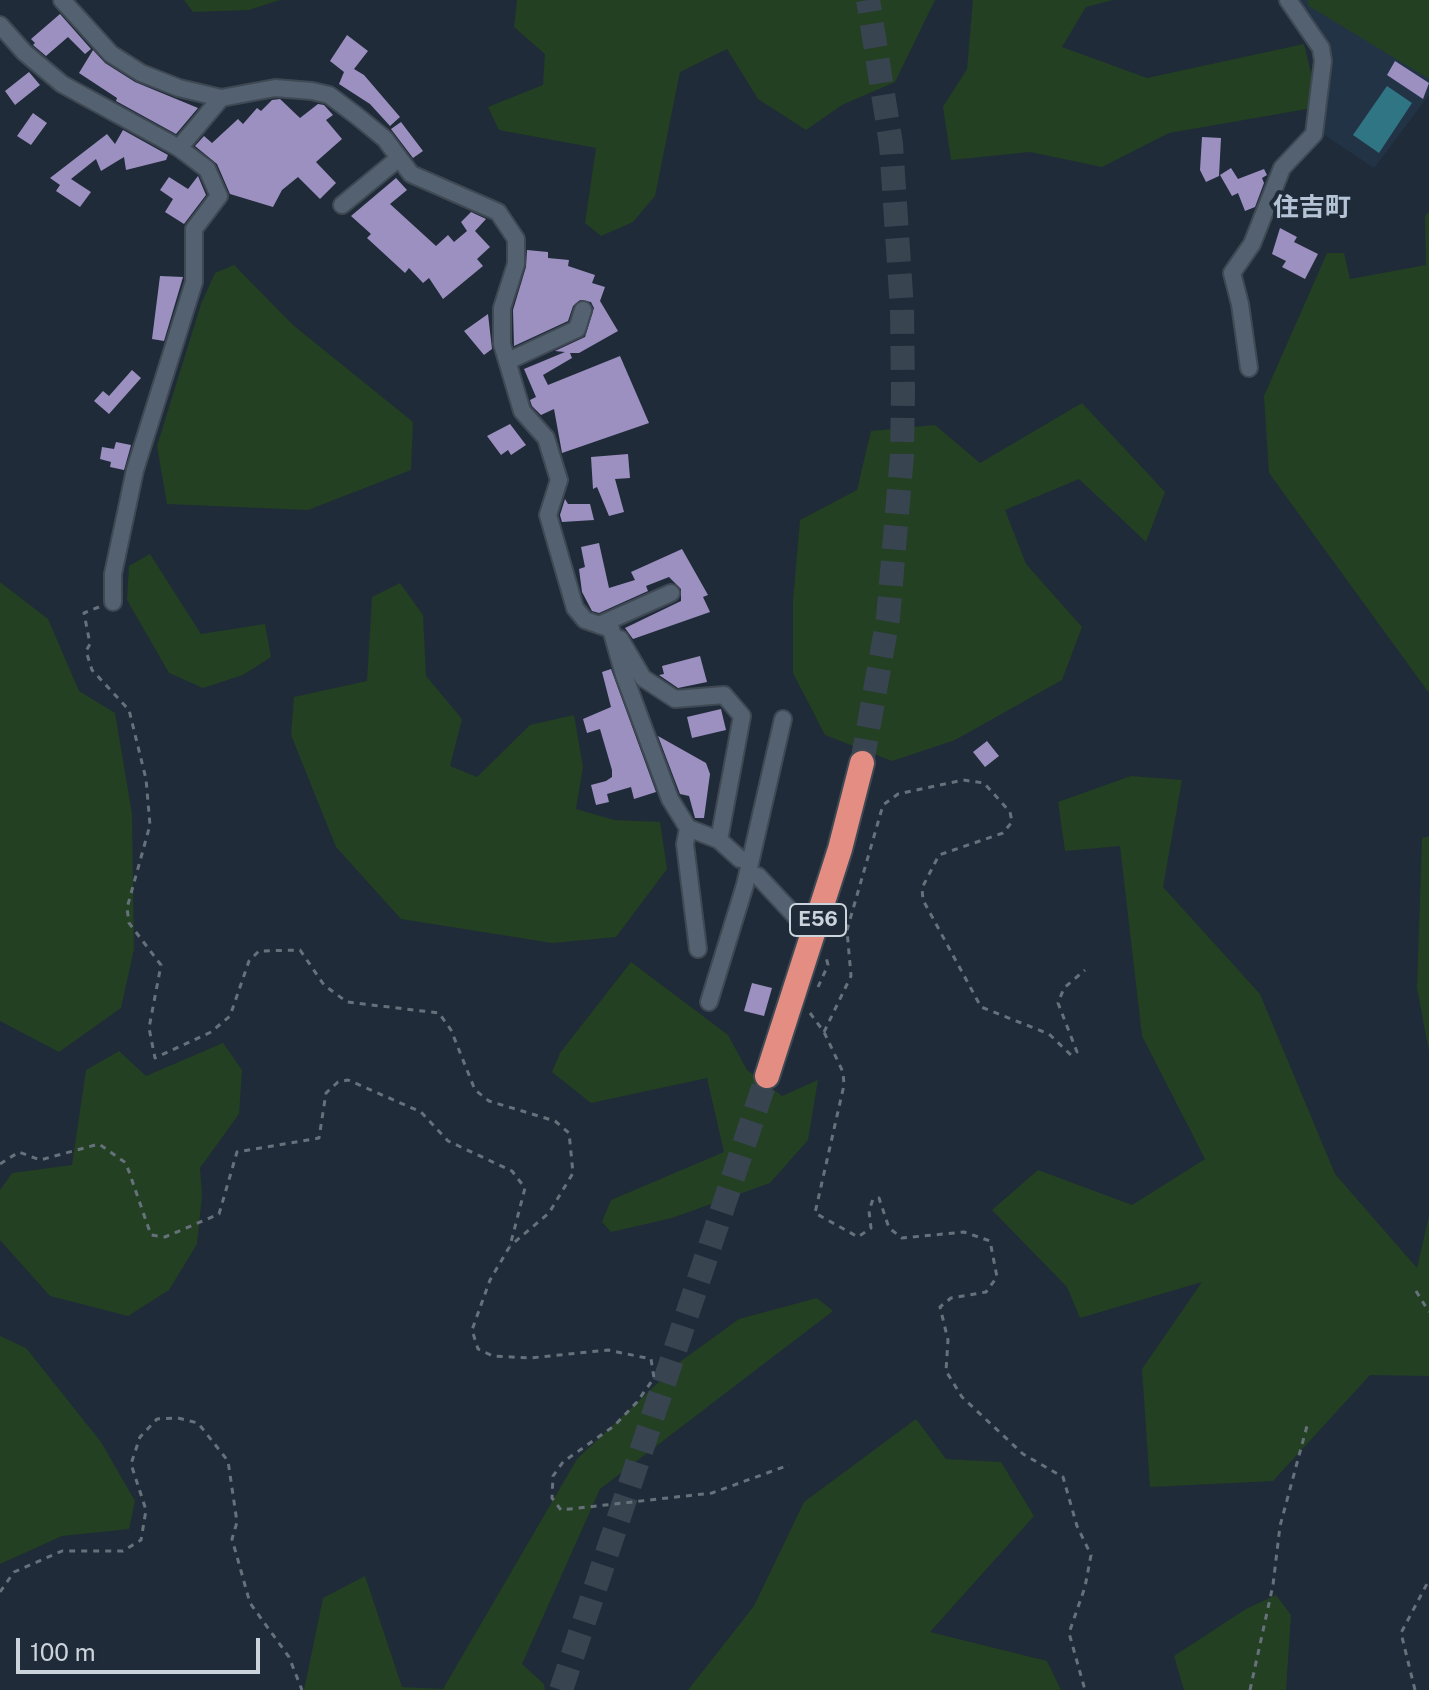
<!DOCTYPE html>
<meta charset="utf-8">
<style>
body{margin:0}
#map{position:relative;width:1429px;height:1690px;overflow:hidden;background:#1f2b38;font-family:"Public Sans",sans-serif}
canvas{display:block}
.scale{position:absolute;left:16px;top:1638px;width:244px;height:36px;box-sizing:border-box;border:4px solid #cbd3dc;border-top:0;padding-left:10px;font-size:24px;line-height:28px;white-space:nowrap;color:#cbd3dc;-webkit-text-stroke:6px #1f2b38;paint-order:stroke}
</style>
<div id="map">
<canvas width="1429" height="1690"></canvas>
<div class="scale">100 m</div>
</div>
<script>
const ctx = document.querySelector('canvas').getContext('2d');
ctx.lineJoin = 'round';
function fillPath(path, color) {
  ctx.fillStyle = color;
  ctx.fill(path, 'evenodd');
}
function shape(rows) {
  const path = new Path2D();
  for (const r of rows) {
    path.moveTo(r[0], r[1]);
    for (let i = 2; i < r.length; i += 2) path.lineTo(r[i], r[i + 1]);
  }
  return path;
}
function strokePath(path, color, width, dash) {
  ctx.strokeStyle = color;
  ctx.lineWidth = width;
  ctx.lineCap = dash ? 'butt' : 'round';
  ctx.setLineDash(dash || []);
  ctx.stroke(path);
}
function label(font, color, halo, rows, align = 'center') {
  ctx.font = font + ' "Public Sans","Noto Sans JP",sans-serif';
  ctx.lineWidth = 8;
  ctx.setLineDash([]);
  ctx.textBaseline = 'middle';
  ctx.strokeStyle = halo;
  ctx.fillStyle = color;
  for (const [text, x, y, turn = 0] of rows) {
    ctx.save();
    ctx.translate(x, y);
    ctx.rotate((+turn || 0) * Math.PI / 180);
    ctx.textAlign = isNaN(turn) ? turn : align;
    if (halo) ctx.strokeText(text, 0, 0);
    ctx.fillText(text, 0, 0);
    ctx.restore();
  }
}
fillPath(shape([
 [1296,0,1429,0,1429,95,1374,168,1323,134,1328,50]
]), '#233346');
fillPath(shape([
 [184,0,280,0,249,10,193,12],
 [517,0,935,0,895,82,842,105,806,130,758,99,727,49,680,72,655,196,633,222,601,236,585,223,596,148,499,130,488,107,543,85,545,54,514,27],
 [973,0,1113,0,1086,7,1062,47,1147,78,1304,44,1313,81,1307,109,1169,133,1102,167,1030,152,951,160,943,107,967,69],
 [1307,0,1429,0,1429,79,1309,6],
 [1429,211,1429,693,1269,473,1264,396,1327,253,1344,253,1350,279,1426,265,1425,216],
 [234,265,293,325,413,422,411,470,308,510,167,504,157,446,201,304,215,273],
 [1082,403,1165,492,1146,542,1079,479,1005,510,1026,564,1082,627,1062,680,955,740,892,761,825,735,793,673,793,601,800,520,857,490,871,431,935,425,980,463],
 [150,554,201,634,265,624,271,657,243,675,203,688,169,673,127,600,129,566],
 [0,582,48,619,79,691,115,713,132,814,134,949,121,1008,59,1052,0,1021],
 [400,583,423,615,426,676,462,719,450,766,477,777,530,725,574,715,583,767,576,809,614,820,660,822,667,869,616,937,552,943,401,919,336,847,291,735,294,697,367,681,372,597],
 [1131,776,1182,780,1163,887,1260,994,1335,1174,1417,1268,1429,1216,1429,1376,1370,1375,1273,1481,1150,1487,1142,1369,1202,1282,1080,1318,1067,1287,992,1210,1038,1170,1132,1205,1205,1159,1142,1036,1120,846,1065,851,1058,802],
 [1429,836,1429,1052,1417,988,1422,838],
 [631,962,728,1035,747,1070,782,1096,818,1080,808,1140,770,1183,672,1218,611,1232,602,1222,611,1200,724,1152,707,1078,591,1103,552,1072,560,1053],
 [223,1043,242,1070,239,1114,200,1168,202,1196,197,1244,169,1290,128,1316,50,1296,0,1240,0,1190,12,1173,72,1165,86,1070,119,1051,146,1076],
 [817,1298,833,1311,600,1489,522,1664,544,1684,545,1690,304,1690,323,1598,365,1576,402,1687,443,1689,577,1459,681,1361,739,1319],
 [0,1336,26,1348,101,1442,135,1501,129,1529,62,1536,0,1564],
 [916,1419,946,1459,1001,1462,1034,1516,930,1632,1047,1661,1061,1690,688,1690,754,1606,804,1502],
 [1276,1595,1291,1615,1286,1690,1184,1690,1174,1656,1246,1609]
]), '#234022');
fillPath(shape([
 [1387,86,1412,103,1379,153,1353,135]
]), '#307584');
fillPath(shape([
 [60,14,91,49,85,54,68,37,46,56,33,45,35,43,31,39],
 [347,35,368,51,354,69,364,75,400,117,390,126,370,104,339,84,344,72,330,61],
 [93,50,105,63,135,82,198,108,176,134,116,101,117,98,79,73],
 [1395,61,1429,83,1423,99,1387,75],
 [29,72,40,85,15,105,5,91],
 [280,99,300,118,318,104,324,105,333,115,326,120,342,139,316,162,336,183,320,199,298,177,282,190,273,207,230,194,217,164,195,146,204,136,212,143,238,119,243,124,257,108,261,111,272,100],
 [33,113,47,123,31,145,17,136],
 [401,122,423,151,413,158,391,129],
 [123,130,168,155,166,160,126,170,124,157,101,171,96,159,71,179,91,192,80,207,56,191,60,185,50,178,107,134,115,144],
 [1202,137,1221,138,1219,176,1206,182,1200,170],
 [1231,168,1238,179,1264,169,1267,175,1262,178,1264,183,1255,207,1245,211,1238,193,1232,196,1220,175],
 [198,176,206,195,184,224,165,212,173,199,160,190,169,177,188,189],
 [396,178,407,190,390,204,436,246,448,235,454,242,467,231,461,222,471,212,486,219,475,231,490,247,477,259,483,266,443,299,429,278,423,283,409,268,405,273,367,238,371,234,351,216],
 [1280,228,1297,237,1294,242,1318,254,1305,279,1282,267,1286,261,1272,254],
 [527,250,548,252,548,258,569,260,568,266,595,275,592,283,605,287,600,301,618,331,579,353,570,353,572,358,543,375,548,385,620,356,649,423,562,453,554,409,541,415,532,406,530,400,536,397,524,369,565,352,555,351,585,337,594,308,591,302,580,300,573,306,568,321,514,346,513,310,526,267],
 [160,276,183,277,164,341,152,339],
 [488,314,492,349,484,355,464,331],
 [132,370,141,378,109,414,94,401,103,391,109,396],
 [510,424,526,445,511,455,508,450,501,455,487,436],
 [116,442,131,445,124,470,110,467,111,462,100,459,102,447,114,449],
 [628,454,630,478,615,479,624,512,609,516,597,487,593,489,591,457],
 [565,499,568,504,590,504,594,520,562,522,560,515],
 [599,543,609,588,635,580,631,572,682,549,708,595,703,597,710,612,633,639,625,628,681,601,681,589,669,577,646,586,648,591,599,613,592,611,582,592,579,569,585,567,581,547],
 [700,656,707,682,678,688,659,675,664,674,662,666],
 [611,669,656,792,634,799,631,787,607,794,609,802,596,805,591,785,606,781,612,777,612,770,600,729,587,733,583,719,611,707,602,672],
 [721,709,726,730,692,738,687,717],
 [658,736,706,763,710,774,704,818,695,818,689,796,680,794],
 [987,741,999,756,985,767,973,752],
 [752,983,772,988,764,1016,744,1011]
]), '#9c90c1');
strokePath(shape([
 [862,763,888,618,902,455,903,391,902,309,891,144,868,0],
 [561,1690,767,1076]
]), '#394451', 24, [24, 12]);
const minor = shape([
 [62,0,111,54,141,73,179,88,221,98],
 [0,25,24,52,62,84,179,148,221,98,275,88,312,91,329,95,357,116,385,139,411,174,498,212,516,239,516,264,502,308,502,344,522,411,546,438,559,480,548,515,575,608,585,620,611,629,624,675,670,799,688,828,719,840,740,859],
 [342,205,399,158],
 [508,361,577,329,583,310],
 [1249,368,1240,304,1232,273,1252,244,1282,168,1314,134,1323,61,1321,48,1288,0],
 [113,602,113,574,135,470,194,282,194,229,219,196,207,169,179,148],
 [599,625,671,593],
 [620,639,643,678,675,699,724,695,742,716,719,840],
 [688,828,685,844,698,949],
 [758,876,799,920],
 [709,1002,745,885,783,719]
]);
const highway = shape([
 [767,1076,840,849,862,763]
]);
strokePath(minor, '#3f4954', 20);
strokePath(highway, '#3f4954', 28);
strokePath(shape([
 [99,607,84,613,90,644,86,651,92,670,129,710,146,779,150,825,127,908,129,923,161,965,149,1028,155,1058,211,1032,230,1016,249,961,259,951,300,950,324,985,347,1002,439,1013,451,1030,475,1090,489,1101,555,1121,569,1133,573,1173,549,1213,510,1246],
 [818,987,828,965,826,957],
 [810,1013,824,1032,843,1072,844,1085,815,1213,858,1237,871,1228,869,1211,873,1199,879,1198,889,1228,902,1238,964,1232,990,1241,997,1277,986,1292,951,1298,940,1307,948,1340,946,1371,962,1397,1023,1454,1063,1477,1077,1526,1091,1555,1085,1587,1069,1633,1085,1690],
 [824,1032,851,976,847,930,883,805,898,794,963,780,984,783,1010,812,1012,822,1003,833,939,855,922,888,923,900,981,1007,1049,1034,1071,1055,1077,1052,1058,1003,1064,988,1085,970],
 [0,1164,19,1152,40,1160,99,1144,126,1163,151,1235,165,1237,219,1214,237,1152,319,1138,326,1093,338,1082,348,1080,421,1112,448,1141,512,1171,525,1188,510,1246,490,1280,472,1330,478,1349,493,1356,530,1358,608,1350,651,1359,654,1378,637,1402,614,1426,563,1462,553,1476,552,1498,561,1510,712,1493,789,1465],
 [1416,1291,1429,1312],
 [0,1592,14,1572,62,1551,123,1551,141,1540,146,1510,131,1464,140,1437,157,1419,178,1418,198,1423,228,1461,237,1522,232,1539,250,1603,289,1657,302,1690],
 [1250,1690,1273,1585,1280,1526,1307,1426],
 [1415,1690,1401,1633,1429,1580]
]), '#67717c', 3, [6, 6]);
strokePath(minor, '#546171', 16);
strokePath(highway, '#e48d83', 24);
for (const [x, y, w] of [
 [818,920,56]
]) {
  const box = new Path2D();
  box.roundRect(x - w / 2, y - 16, w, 32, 6);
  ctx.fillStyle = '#1f2b38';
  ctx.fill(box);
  strokePath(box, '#cbd3dc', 2);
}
label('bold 20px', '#cbd3dc', null, [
 ["E56",818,920]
]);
label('bold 26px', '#b4c3d5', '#1f2b38', [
 ["住吉町",1312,208]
]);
</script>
